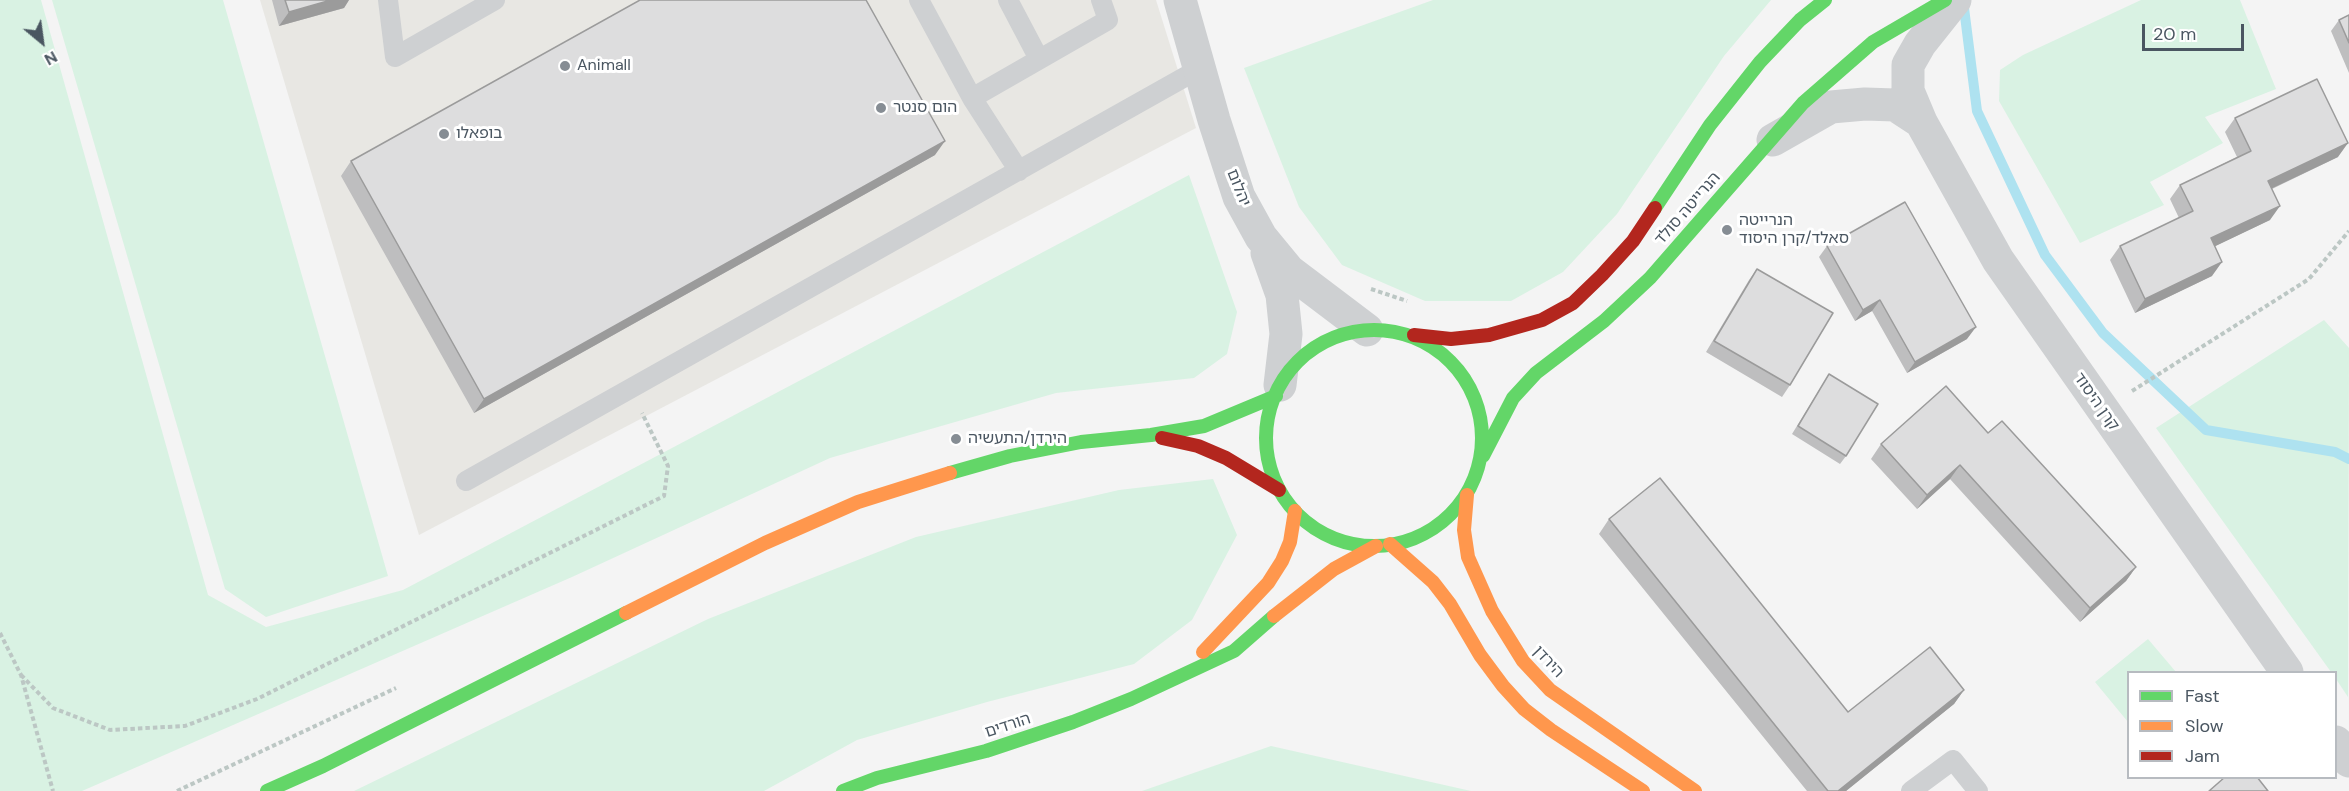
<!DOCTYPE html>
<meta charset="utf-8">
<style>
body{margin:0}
#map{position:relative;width:2349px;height:791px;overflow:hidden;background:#f4f4f4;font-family:"DM Sans",sans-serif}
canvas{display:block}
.legend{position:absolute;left:2127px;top:671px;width:210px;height:108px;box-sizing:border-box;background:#fff;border:2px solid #b7bbc0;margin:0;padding:8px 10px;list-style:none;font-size:18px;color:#4a5661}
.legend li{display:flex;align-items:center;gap:12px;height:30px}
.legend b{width:30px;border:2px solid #b7bbc0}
.north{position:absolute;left:12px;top:12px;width:60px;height:60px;-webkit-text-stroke:4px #fff;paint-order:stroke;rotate:151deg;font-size:16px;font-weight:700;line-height:24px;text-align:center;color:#4a5661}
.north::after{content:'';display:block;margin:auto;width:21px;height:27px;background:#4a5661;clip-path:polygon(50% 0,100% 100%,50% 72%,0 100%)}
.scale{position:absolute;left:2142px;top:24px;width:102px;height:27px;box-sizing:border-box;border:3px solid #4a5661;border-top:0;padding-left:8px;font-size:18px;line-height:21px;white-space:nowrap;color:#4a5661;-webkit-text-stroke:4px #fff;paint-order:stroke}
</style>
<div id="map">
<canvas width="2349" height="791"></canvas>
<ul class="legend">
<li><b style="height:8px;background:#63d668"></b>Fast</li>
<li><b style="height:8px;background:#ff974d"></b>Slow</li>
<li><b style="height:8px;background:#b3261e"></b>Jam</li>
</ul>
<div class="north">N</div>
<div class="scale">20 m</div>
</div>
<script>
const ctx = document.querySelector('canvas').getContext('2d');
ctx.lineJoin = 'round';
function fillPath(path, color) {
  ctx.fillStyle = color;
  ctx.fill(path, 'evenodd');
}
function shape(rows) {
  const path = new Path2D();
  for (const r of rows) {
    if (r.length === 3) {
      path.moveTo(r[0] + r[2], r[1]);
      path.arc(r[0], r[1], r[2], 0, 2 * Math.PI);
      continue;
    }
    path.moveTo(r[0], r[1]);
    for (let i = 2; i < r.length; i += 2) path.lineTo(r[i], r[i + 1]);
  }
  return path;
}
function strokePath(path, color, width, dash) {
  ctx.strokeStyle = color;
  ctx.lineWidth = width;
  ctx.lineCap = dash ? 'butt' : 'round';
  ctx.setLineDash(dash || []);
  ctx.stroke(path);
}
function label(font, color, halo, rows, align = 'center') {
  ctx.font = font + ' "DM Sans","Noto Sans Hebrew",sans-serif';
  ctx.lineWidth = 6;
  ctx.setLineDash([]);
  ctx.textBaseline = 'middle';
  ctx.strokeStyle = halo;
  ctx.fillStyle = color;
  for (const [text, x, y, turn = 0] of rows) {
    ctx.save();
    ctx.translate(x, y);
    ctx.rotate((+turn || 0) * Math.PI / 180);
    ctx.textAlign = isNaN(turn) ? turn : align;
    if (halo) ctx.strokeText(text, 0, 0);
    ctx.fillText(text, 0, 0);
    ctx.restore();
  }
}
fillPath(shape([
 [260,0,1156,0,1196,128,419,535]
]), '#e8e7e3');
fillPath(shape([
 [0,0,41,0,208,595,266,627,403,590,1189,175,1237,312,1227,354,1194,378,1056,393,830,458,572,577,82,791,0,791],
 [52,0,223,0,388,576,266,617,225,589],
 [1433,0,1771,0,1724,56,1617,214,1563,272,1511,301,1425,301,1342,265,1299,207,1244,68],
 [2141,0,2240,0,2276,89,2205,117,2223,143,2150,182,2164,205,2080,243,1999,101,2000,70,2023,55],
 [2324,320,2349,348,2348,697,2336,679,2336,672,2331,672,2156,428],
 [1213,479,1237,535,1192,620,1134,664,987,702,857,740,764,791,354,791,708,619,916,537,1119,490],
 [2148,639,2176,672,2128,672,2128,722,2095,682],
 [1271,746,1471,791,1142,791]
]), '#d9f2e3');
strokePath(shape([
 [1963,0,1977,111,2045,255,2103,333,2206,430,2335,452,2349,459]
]), '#aee2f0', 10);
strokePath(shape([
 [1371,289,1407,301],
 [2132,391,2309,279,2349,231],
 [0,633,21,675,53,791],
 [21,675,53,708,110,730,185,726,257,699,664,496,668,466,642,413],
 [177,791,396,688]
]), '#bcc7c4', 4, [4.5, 3]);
strokePath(shape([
 [388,0,395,57,495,0],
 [919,0,972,98,1108,20,1101,0],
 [1008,0,1039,59],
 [972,98,1019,171],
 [466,481,1199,69],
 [1911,791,1953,760,1978,791]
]), '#ced0d2', 20);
strokePath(shape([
 [1180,0,1214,120,1239,197,1261,237,1289,271,1367,330],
 [1955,0,1920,44,1908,65,1908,91,1921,122,1998,260,2287,672],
 [1773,140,1831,107,1865,104,1895,105,1921,122],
 [1267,253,1282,295,1286,334,1280,385],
 [2336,742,2349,761]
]), '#ced0d2', 33);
strokePath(shape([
 [1655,208,1710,125,1760,62,1800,20,1825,0],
 [1374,438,108],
 [1483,456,1513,398,1536,373,1604,321,1650,278,1803,103,1873,42,1945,0],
 [950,473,1010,456,1081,442,1151,435,1204,426,1276,396],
 [267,791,323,766,626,613],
 [843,791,877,778,986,751,1073,722,1131,699,1234,651,1274,616]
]), '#63d668', 14);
strokePath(shape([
 [1467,495,1464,530,1468,557,1492,611,1523,661,1550,690,1695,791],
 [1390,544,1433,582,1450,604,1480,655,1503,686,1524,709,1551,730,1643,791],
 [626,613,765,543,858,502,950,473],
 [1274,616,1334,569,1376,546],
 [1203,652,1268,583,1282,561,1290,542,1295,511]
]), '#ff974d', 14);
strokePath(shape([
 [1414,335,1451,339,1489,335,1542,320,1573,303,1602,275,1633,241,1655,208],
 [1162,438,1198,446,1226,458,1279,490]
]), '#b3261e', 14);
fillPath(shape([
 [272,0,349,0,344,8,279,26],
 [2349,15,2349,73,2331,31,2339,20],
 [2235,118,2338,157,2272,189,2270,220,2215,246,2212,276,2135,313,2110,260,2120,246,2179,218,2170,199,2180,185,2237,157,2225,132],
 [935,155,474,413,341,176,351,161],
 [1827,246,1967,339,1907,373,1872,311,1855,321,1819,257],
 [1757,269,1790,385,1782,397,1706,352,1749,280],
 [1829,374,1846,456,1840,464,1792,434],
 [1988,433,2136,567,2126,581,2080,622,1950,479,1917,509,1871,459,1881,444],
 [1609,519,1848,712,1964,690,1954,704,1846,791,1807,791,1599,534]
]), '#bebebf');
fillPath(shape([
 [331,0,349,0,344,8,279,26,289,12],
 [945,141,935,155,474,413,484,399],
 [2348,143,2338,157,2258,195,2268,181],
 [2280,206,2270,220,2201,253,2211,238],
 [2222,262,2212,276,2135,313,2145,299],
 [1880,300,1872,311,1855,321,1863,310],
 [1976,327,1967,339,1907,373,1915,362],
 [1960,465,1950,479,1917,509,1927,495],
 [2136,567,2126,581,2080,622,2090,608],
 [1964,690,1954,704,1846,791,1838,791]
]), '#9b9b9b');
const building = shape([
 [285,0,331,0,289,12,285,0],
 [640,0,866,0,945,141,484,399,351,161,640,0],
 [2349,15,2349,43,2339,20,2349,15],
 [2317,79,2348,143,2268,181,2280,206,2211,238,2222,262,2145,299,2120,246,2193,211,2180,185,2251,151,2235,118,2317,79],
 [1905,202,1976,327,1915,362,1880,300,1863,310,1827,246,1905,202],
 [1757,269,1833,313,1790,385,1714,341,1757,269],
 [1829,374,1878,404,1846,456,1798,426,1829,374],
 [1946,386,1988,433,2002,421,2136,567,2090,608,1960,465,1927,495,1881,444,1946,386],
 [1660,478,1848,712,1930,647,1964,690,1838,791,1828,791,1609,519,1660,478],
 [2225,777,2257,777,2268,791,2209,791,2225,777]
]);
fillPath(building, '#ddddde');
strokePath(building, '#9b9b9b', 1.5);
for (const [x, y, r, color] of [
 [565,66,6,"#868d94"],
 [881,108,6,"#868d94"],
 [444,134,6,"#868d94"],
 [1727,230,6,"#868d94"],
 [956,439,6,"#868d94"]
]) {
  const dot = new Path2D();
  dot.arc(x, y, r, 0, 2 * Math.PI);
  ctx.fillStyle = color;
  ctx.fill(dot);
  strokePath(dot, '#fff', 2);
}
label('16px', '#4a5661', '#fff', [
 ["Animall",577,66],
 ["הום סנטר",893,108],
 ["בופאלו",456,134],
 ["הנרייטה",1739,221],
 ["סאלד/קרן היסוד",1739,239],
 ["הירדן/התעשיה",968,439]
], 'left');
label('16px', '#4a5661', '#fff', [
 ["יהלום",1238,188,68],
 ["הנרייטה סולד",1688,209,-49],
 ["קרן היסוד",2096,402,55],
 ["הירדן",1548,662,47],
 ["הורדים",1008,726,-18]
]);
</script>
